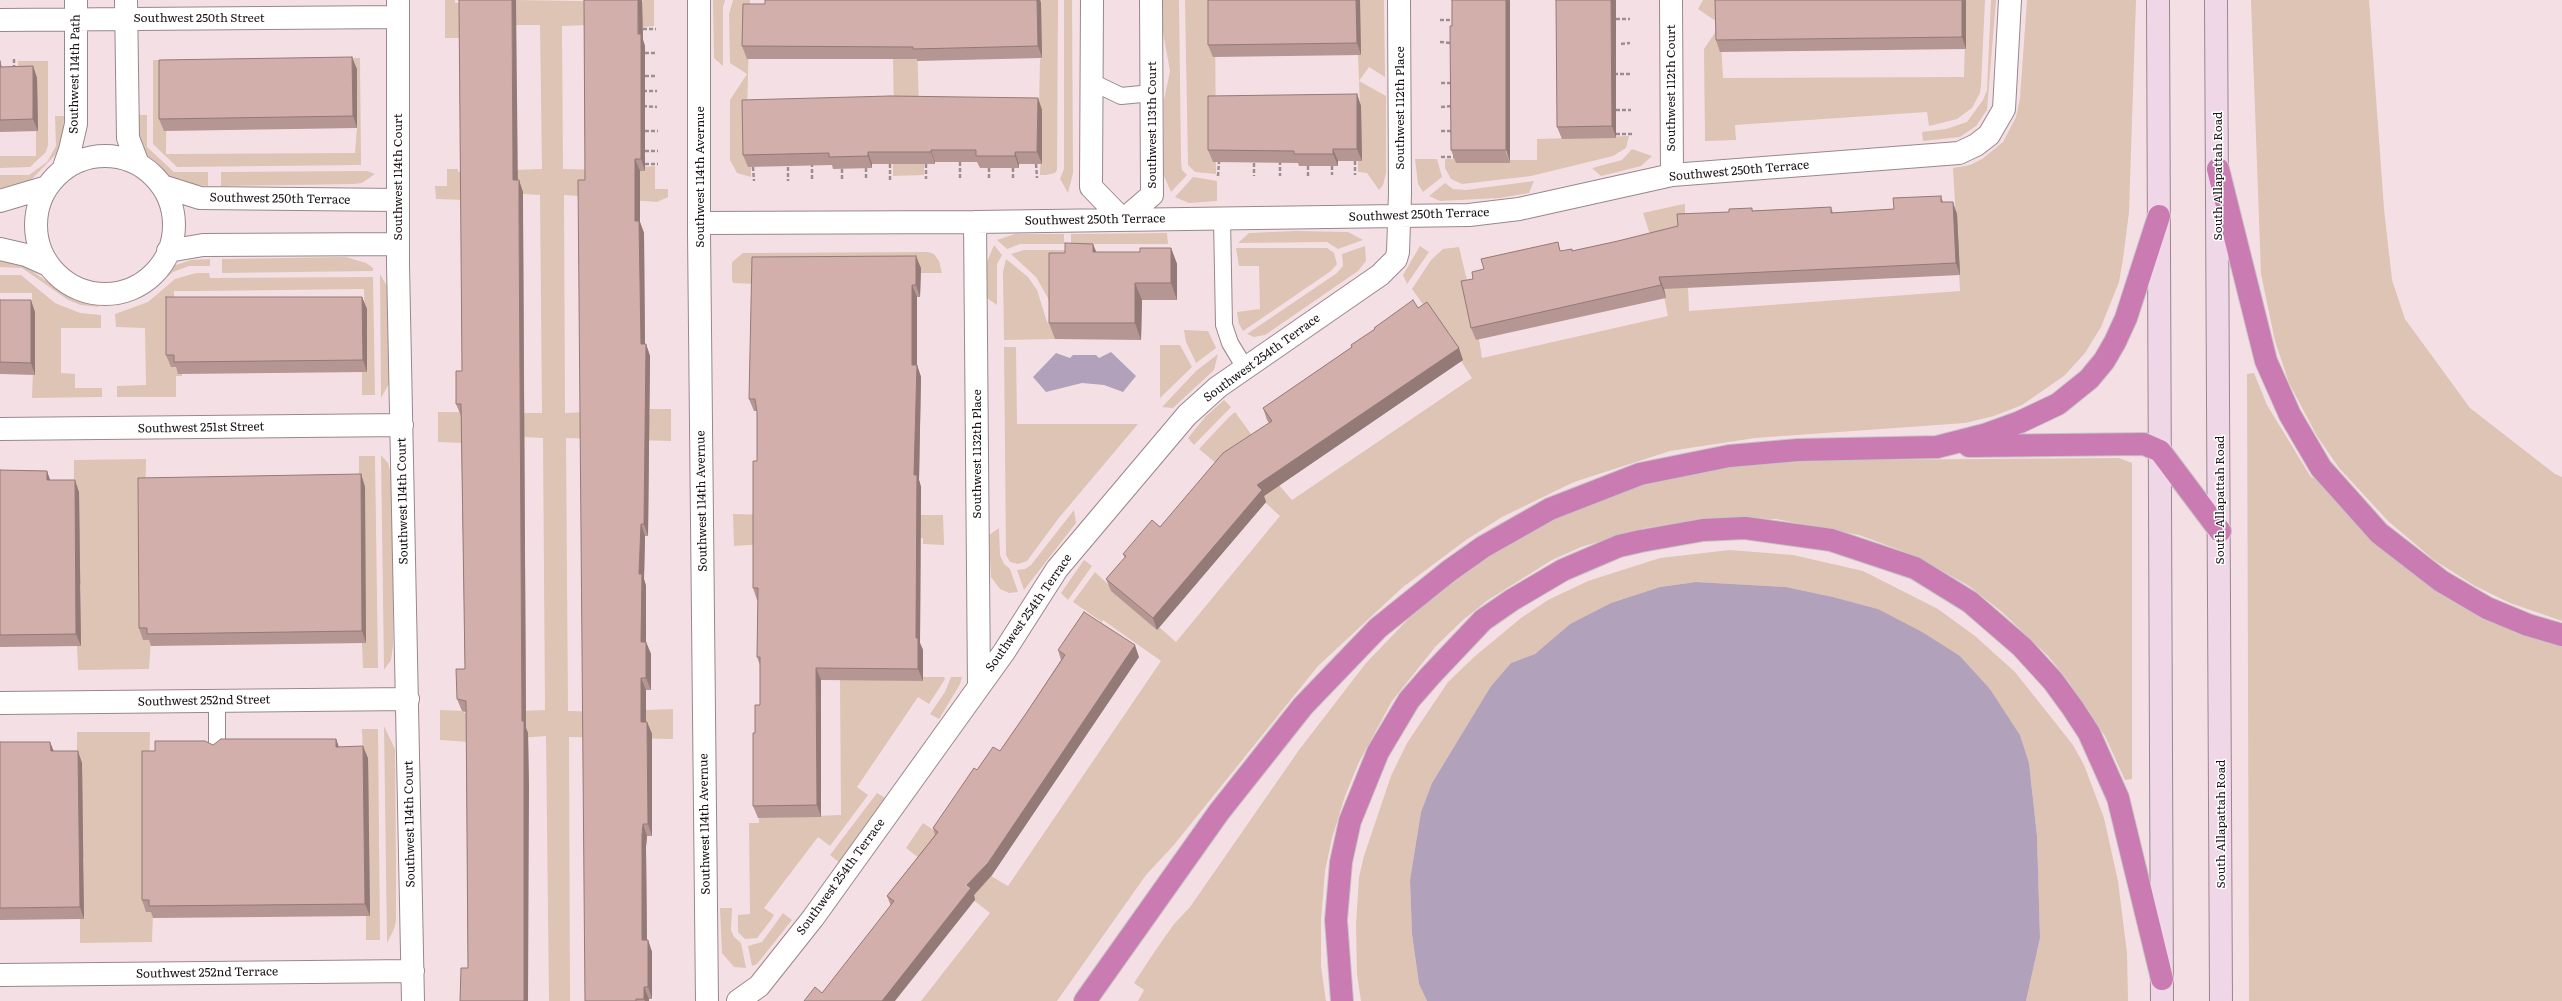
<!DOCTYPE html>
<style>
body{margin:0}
canvas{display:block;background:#f4e0e4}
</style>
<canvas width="2562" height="1001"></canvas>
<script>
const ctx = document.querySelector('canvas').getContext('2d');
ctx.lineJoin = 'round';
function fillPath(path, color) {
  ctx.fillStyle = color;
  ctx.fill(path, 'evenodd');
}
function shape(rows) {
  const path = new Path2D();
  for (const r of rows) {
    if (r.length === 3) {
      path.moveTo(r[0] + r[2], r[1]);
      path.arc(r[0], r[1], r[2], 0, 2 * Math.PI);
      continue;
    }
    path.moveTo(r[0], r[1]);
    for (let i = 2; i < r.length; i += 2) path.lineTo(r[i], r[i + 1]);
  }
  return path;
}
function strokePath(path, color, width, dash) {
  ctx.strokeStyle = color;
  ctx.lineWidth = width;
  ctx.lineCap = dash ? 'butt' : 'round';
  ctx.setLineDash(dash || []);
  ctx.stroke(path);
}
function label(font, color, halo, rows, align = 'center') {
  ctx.font = font + ' Literata,serif';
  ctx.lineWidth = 3;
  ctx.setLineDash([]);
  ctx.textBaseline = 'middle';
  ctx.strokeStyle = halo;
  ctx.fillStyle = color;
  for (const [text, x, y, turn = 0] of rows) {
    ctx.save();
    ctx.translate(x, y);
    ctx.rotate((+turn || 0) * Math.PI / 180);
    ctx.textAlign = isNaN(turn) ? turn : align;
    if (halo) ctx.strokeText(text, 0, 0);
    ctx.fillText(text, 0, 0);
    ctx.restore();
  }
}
fillPath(shape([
 [445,0,455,0,455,3,516,0,642,2,643,0,654,0,654,26,643,27,642,23,562,26,563,169,645,171,645,167,655,166,655,189,668,189,668,197,657,202,564,195,565,413,584,412,584,415,650,415,650,409,671,409,671,441,566,438,568,711,646,713,646,710,673,709,673,739,569,737,570,1001,549,1001,546,736,470,742,440,740,440,710,464,711,464,713,545,710,543,438,465,434,465,443,438,442,438,412,542,413,540,195,523,194,523,192,466,200,436,199,435,186,447,186,447,169,458,169,458,172,542,169,540,25,516,25,463,38,445,38],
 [713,0,725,0,723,7,723,66,714,58],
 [733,0,750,0,747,112,748,167,751,167,751,177,737,173,730,160,730,100,747,74,730,63,729,14],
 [1037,0,1058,0,1057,170,1055,173,1046,175,1040,175,1042,111,1039,110,1040,59,1042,58,1041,3],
 [1064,0,1072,0,1073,173,1068,193,1060,179,1064,169],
 [1162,0,1179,0,1181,161,1182,170,1187,175,1171,192,1164,176,1164,100,1170,71,1163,33],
 [1185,0,1215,0,1216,174,1195,172,1188,165],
 [1357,0,1384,0,1385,77,1369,67,1359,81,1386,96,1386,173,1383,185,1379,190,1367,173,1358,172,1358,161,1362,161,1358,55,1361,55,1360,1],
 [1703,0,1719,0,1720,24,1698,9],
 [1966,0,1985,0,1981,86,1980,93,1972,108,1957,119,1929,126,1927,112,1735,125,1736,140,1705,141,1704,49,1720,25,1723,78,1964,77],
 [1991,0,1996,0,1987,110,1976,126,1960,137,1923,141,1922,132,1946,129,1967,122,1983,100,1987,90],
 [2027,0,2136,0,2129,212,2123,259,2119,282,2101,327,2085,353,2064,376,2022,405,1994,416,1965,423,1755,438,1670,451,1574,482,1502,517,1466,540,1403,587,1318,666,1173,846,1146,875,1057,1001,921,1001,990,913,906,848,923,823,941,835,991,876,1008,886,1161,661,1103,620,1102,622,1073,602,1095,572,1157,630,1159,627,1176,642,1280,516,1226,467,1223,469,1199,449,1229,417,1235,412,1259,445,1279,485,1292,500,1472,378,1461,361,1463,360,1412,289,1431,260,1443,249,1459,247,1470,293,1476,340,1479,339,1482,358,1668,316,1653,244,1643,213,1679,205,1685,204,1685,288,1688,288,1689,311,1960,291,1953,168,1970,165,1982,159,2003,142,2016,117,2020,98],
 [2251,0,2369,0,2384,209,2392,280,2405,319,2470,408,2555,474,2562,477,2562,621,2510,603,2475,586,2434,560,2388,521,2339,468,2317,436,2289,383,2275,341,2261,274],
 [916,3,919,109,917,164,924,164,924,175,893,176,893,164,895,164,893,59,896,59],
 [344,58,360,58,361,165,177,167,153,144,153,60,167,60,166,154,355,153,357,128],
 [18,61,48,61,48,145,46,152,30,167,0,168,0,156,36,156,36,131,38,131,18,78],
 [136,115,147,115,147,147,174,172,208,172,208,186,192,185,171,177,147,157,139,143],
 [55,116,64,116,63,140,59,151,31,180,10,188,0,188,0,175,29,175,47,162,56,146],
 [1629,136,1626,148,1613,156,1531,176,1462,184,1451,179,1445,168,1445,159,1456,159,1456,163,1510,163,1510,160,1537,160,1537,139],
 [1632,149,1652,156,1641,166,1601,176,1592,168,1622,160],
 [1415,159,1437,159,1442,177,1423,192,1418,184],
 [367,171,375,174,362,183,354,184,221,186,221,172],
 [1193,177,1217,181,1217,201,1189,203,1175,197],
 [1534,181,1529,193,1499,198,1440,201,1429,196,1445,183,1453,189,1466,190],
 [1296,231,1348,232,1363,240,1338,249,1327,242,1238,243,1249,233],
 [1167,233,1168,244,1071,244,1071,234],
 [1015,234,1064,234,1064,244,1020,244,1007,249,997,240],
 [994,245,1002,255,997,264,997,305,987,298,987,262],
 [1365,246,1366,261,1358,271,1265,335,1254,337,1247,334,1337,273,1343,266,1342,254],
 [1420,246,1429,252,1407,284,1403,275],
 [1236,248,1327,248,1334,253,1337,264,1331,271,1243,331,1239,324,1237,312,1260,309,1259,266,1239,266],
 [1024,250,1079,250,1050,307,1048,298,1036,277,1011,254],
 [928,252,934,254,939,261,942,273,921,273,921,268,757,284,733,283,732,280,732,262,743,253],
 [346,257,366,263,373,268,373,271,222,273,222,259],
 [210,259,210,266,189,266,173,272,144,296,117,306,120,302,150,289,173,266,191,260],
 [1006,259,1028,277,1037,290,1047,322,1055,328,1055,339,1004,340,1003,272],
 [0,261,24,265,64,294,76,300,97,304,99,307,81,305,68,300,22,268,0,267],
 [196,273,209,273,210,278,373,277,375,395,362,395,362,372,367,372,364,289,200,291,174,291,178,373,182,374,182,376,176,376,176,397,117,397,117,386,146,385,145,328,116,327,115,314,148,302,175,279],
 [380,274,388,288,391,380,381,398],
 [0,275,21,275,55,303,80,313,101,315,101,328,61,328,61,373,75,374,75,388,102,388,102,397,32,398,35,312,32,312,32,293,0,293],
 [1184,330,1208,331,1216,348,1196,363,1186,342],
 [1160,345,1180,345,1192,367,1160,398],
 [1004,347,1016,347,1017,424,1138,424,1058,519,1027,561,1018,564,1010,562,1006,555],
 [1218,354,1214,370,1173,408,1162,407,1196,371],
 [2254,373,2267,405,2309,474,2312,478,2316,477,2336,502,2385,551,2425,583,2450,599,2562,645,2562,1001,2249,1001,2247,374],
 [1224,400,1231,407,1194,445,1188,438,1206,416],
 [381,455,388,463,392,477,393,571,393,646,391,660,384,670],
 [359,456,375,456,378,668,363,668,362,643,366,643,365,487,359,487],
 [2119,458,2132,463,2132,779,2125,780,2105,736,2069,682,2048,656,2002,612,1969,586,1916,556,1859,535,1776,519,1708,518,1645,528,1581,547,1552,560,1488,600,1463,620,1436,646,1392,701,1359,762,1345,796,1332,838,1325,871,1321,920,1321,967,1326,1001,1138,1001,1144,990,1134,983,1155,951,1174,924,1190,907,1299,750,1366,663,1415,612,1438,593,1496,552,1538,528,1565,515,1636,487,1706,471,1753,464,1846,460],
 [146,459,143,640,151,640,149,669,78,670,77,646,81,646,81,585,79,584,79,491,74,492,74,460],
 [1074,510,1076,523,1024,590,1017,570,1025,569,1031,565],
 [733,514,921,519,921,515,943,515,944,545,923,544,923,538,858,538,734,546],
 [999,528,1000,555,1004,564,1010,569,1018,592,1009,593,1000,589,991,577,989,535],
 [1730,550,1793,555,1863,571,1938,609,1975,636,2015,672,2073,745,2084,765,2104,818,2118,881,2127,953,2128,1001,2026,1001,2040,938,2037,836,2029,763,2020,735,1990,689,1960,656,1878,609,1833,597,1786,587,1696,582,1660,587,1611,603,1570,624,1535,654,1511,663,1491,686,1432,783,1421,812,1410,880,1412,934,1419,984,1427,1001,1361,1001,1357,974,1356,924,1359,877,1364,856,1391,776,1407,743,1448,682,1474,657,1521,618,1548,600,1588,581,1660,558],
 [1084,560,1092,566,1068,600,1061,593],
 [923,677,944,677,945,679,929,704,918,697,857,787,868,795,830,846,818,837,764,908,774,915,771,920,757,938,745,939,738,932,738,915,750,914,749,823,759,823,759,818,841,815,840,678,922,681],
 [951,677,962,677,960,684,939,719,930,714,945,692],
 [384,726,395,749,396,865,396,921,394,929,387,943],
 [362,729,378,729,380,940,366,940,366,916,370,916,369,854,366,854],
 [77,732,150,732,146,912,153,912,152,942,80,943,80,919,84,919,84,858,82,858,82,763,77,763],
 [877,793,885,798,839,862,830,855],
 [720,908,732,908,731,930,734,937,741,943,746,968,734,967,722,953],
 [783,913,792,920,757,964,752,966,748,946,762,942]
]), '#dec4b4');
fillPath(shape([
 [1111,352,1136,376,1123,392,1104,385,1082,383,1046,392,1033,377,1056,353,1070,358,1073,355,1096,355,1099,358],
 [1696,582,1786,587,1833,597,1878,609,1922,632,1960,656,1990,689,2020,735,2029,763,2037,836,2040,938,2026,1001,1427,1001,1419,984,1412,934,1410,880,1421,812,1432,783,1491,686,1511,663,1535,654,1570,624,1611,603,1660,587]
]), '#b1a1ba');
const service = shape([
 [1092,82,1121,96,1152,93],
 [1222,219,1224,325,1230,343,1245,368],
 [217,701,217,748]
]);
const minor = shape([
 [126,0,128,138,138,164],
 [398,0,398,265,413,1001],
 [699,0,699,233,707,1001],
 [1092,0,1091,187,1123,220,1152,195,1151,0],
 [1671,0,1672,175],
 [0,20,398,17],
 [105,225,69],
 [63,170,70,150,76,124,76,0],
 [162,186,200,198,398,200],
 [0,201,47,187],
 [975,222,979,686],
 [699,223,975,222,1469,215,1519,209,1672,175,1959,153,1976,145,1989,135,2004,109,2010,0],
 [0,249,26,255,46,264],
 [168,251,203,245,398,244],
 [0,429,402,425],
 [0,703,408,699],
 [0,975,413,971],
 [738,1001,759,986,813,918,1004,652,1057,569,1187,415,1218,387,1380,275,1396,259,1398,252,1400,194,1399,0]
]);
const secondary = shape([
 [2158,0,2162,1001],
 [2216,0,2221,1001]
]);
const motorway = shape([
 [2218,169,2266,361,2290,415,2321,468,2379,533,2441,581,2487,608,2528,625,2562,635],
 [1969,446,2144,444,2160,451,2220,531],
 [1085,1001,1219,812,1303,706,1378,628,1449,571,1483,547,1550,509,1640,474,1729,456,1798,450,1937,447,1984,435,2020,422,2058,404,2089,379,2104,361,2115,342,2126,318,2159,216],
 [1342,1001,1336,920,1341,862,1350,821,1378,752,1409,700,1430,676,1483,620,1512,600,1563,570,1619,546,1641,541,1703,530,1745,528,1831,540,1915,568,1970,602,2022,647,2053,681,2072,707,2089,733,2118,798,2162,979]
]);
strokePath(service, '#99878b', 18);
strokePath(minor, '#99878b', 24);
strokePath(secondary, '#99878b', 24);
strokePath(motorway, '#c8c6c7', 24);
strokePath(shape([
 [1616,19,1630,19],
 [1440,20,1454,20],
 [643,29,656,29],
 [1440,42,1451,43],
 [1621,44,1630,43],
 [645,53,657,53],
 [14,59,14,68],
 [1614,74,1631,74],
 [645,76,657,76],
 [1441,83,1452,83],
 [643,91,657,91],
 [643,106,657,107],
 [1441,107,1452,106],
 [1616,110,1631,110],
 [645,131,658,131],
 [1441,131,1453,131],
 [1616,134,1632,134],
 [645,151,658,151],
 [1441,157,1455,157],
 [1280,161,1280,176],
 [1355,161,1355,175],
 [960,162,960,179],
 [812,163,812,180],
 [1254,163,1254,176],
 [645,164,658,164],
 [890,164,890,180],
 [926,164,926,179],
 [1036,164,1037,178],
 [1308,166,1308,176],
 [1332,166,1332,175],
 [753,167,754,181],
 [788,167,788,181],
 [866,168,866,180],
 [989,168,989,179],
 [1013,168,1013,178],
 [842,169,842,180],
 [1218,176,1219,162]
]), '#9c8e90', 2.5, [4, 2]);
strokePath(service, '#fff', 16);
strokePath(minor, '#fff', 22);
strokePath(secondary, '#efd7e8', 22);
strokePath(motorway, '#ca7bb2', 22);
fillPath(shape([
 [584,0,642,0,643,40,645,46,645,171,640,171,640,222,644,233,645,344,646,344,650,356,648,536,645,536,644,579,646,586,646,642,651,654,651,690,646,690,646,722,647,722,652,734,652,836,647,836,646,847,647,940,648,940,652,952,652,999,649,999,649,1001,585,1001,585,180],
 [765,0,1040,0,1041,3,1042,58,917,61,917,59,747,59,742,46,765,4],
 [1360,0,1361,55,1213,57,1208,45],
 [1452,0,1510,163,1456,163,1451,150],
 [1616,0,1616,138,1562,139,1557,127],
 [1715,0,1966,0,1966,49,1720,52,1716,40],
 [0,61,2,67,33,66,37,78,38,131,0,132],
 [357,69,357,128,164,131,159,119],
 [1357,94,1361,106,1362,161,1338,161,1338,166,1299,166,1298,163,1213,162,1208,150],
 [1038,98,1042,110,1042,164,1019,164,1019,168,980,168,977,162,935,162,935,164,872,164,872,168,833,169,832,165,748,167,743,155],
 [518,180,523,192,526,728,528,733,529,790,468,968,466,712,462,711,457,699,465,669,461,416,456,404,462,371],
 [1941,196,1943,202,1957,214,1960,275,1664,289,1666,298,1476,340,1471,328,1473,279,1561,251,1573,251,1618,241,1678,226,1729,212,1831,207,1833,213,1894,209],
 [1171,248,1177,264,1177,300,1142,300,1141,340,1055,339,1049,323,1065,253,1096,252,1140,252],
 [921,268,920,297,917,297,917,365,921,377,919,480,921,487,920,643,923,650,923,681,821,680,821,817,758,818,753,806,755,733,760,705,760,665,757,657,758,600,757,600,753,588,757,461,757,411,754,411,749,399],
 [362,297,367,309,367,372,178,374,176,367,171,367,166,355],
 [0,300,35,312,35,375,0,374],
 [1418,308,1463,360,1264,496,1266,502,1157,630,1111,591,1106,579,1125,558,1123,554,1160,527,1269,423,1267,420,1263,408,1352,347,1351,345,1374,330,1374,328],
 [0,470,47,471,50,480,79,492,81,646,0,647],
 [361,474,365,487,366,643,151,646,149,640,143,640,139,628],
 [1058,650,1139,657,992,875,974,895,975,900,891,906,887,896,935,835,933,828,977,770,1000,751,1027,712,1061,660],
 [336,739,339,747,368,758,370,916,153,918,151,912,146,912,142,900,155,751,213,745],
 [0,742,50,742,53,751,82,763,84,919,0,920]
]), '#b59692');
fillPath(shape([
 [512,0,516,0,518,192,513,180],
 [638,0,642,0,643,40,645,46,645,171,641,159],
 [1037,0,1040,0,1041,3,1042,58,1038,46],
 [1356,0,1360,0,1361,55,1357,43],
 [1506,0,1510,0,1510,163,1506,150],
 [1611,0,1616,0,1616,138,1612,126],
 [1962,0,1966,0,1966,49,1962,37],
 [352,57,357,69,357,128,353,116],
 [33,66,37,78,38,131,33,119],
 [1357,94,1361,106,1362,161,1357,149],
 [1038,98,1042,110,1042,164,1037,152],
 [1333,149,1338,161,1338,166,1333,154],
 [931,150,935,162,935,164,931,152],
 [868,152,872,164,872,168,868,156],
 [1015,152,1019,164,1019,168,1015,156],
 [635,159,640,171,640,222,644,233,645,356,641,344,635,221],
 [519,180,523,192,523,222,526,728,528,733,529,790,528,1001,524,1001],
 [1953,202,1957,214,1960,275,1956,263],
 [1093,244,1100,261,1093,252],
 [1171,248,1177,264,1177,300,1171,283],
 [916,256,921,268,920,297,916,285],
 [1659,277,1664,289,1666,298,1661,285],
 [1135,283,1142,300,1141,340,1135,323],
 [912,285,917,297,917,371,917,365,921,377,919,480,921,487,920,643,923,650,923,681,918,669,916,638,914,475,912,365],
 [362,297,367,309,367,372,363,360],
 [31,300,35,312,35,375,31,363],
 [646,344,650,356,648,536,644,524],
 [1459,348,1463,360,1264,496,1266,502,1157,630,1153,618,1257,485],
 [47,471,51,483,47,480],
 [361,474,365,487,366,643,362,631],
 [75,480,79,492,81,646,76,634],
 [641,524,645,536,644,579,646,586,646,654,641,642,639,574],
 [646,642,651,654,651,690,646,678],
 [1135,645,1139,657,992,875,974,895,975,900,895,1001,882,1001,967,885],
 [816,668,821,680,821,817,817,805],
 [641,678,646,690,646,734,641,722],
 [647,722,652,734,652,836,648,824],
 [336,739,340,751,336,747],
 [50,742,55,754,51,751],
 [363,746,368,758,370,916,365,904],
 [78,751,82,763,84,919,80,907],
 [643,824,647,836,646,847,647,952,642,940,642,835],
 [648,940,652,952,652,999,648,987],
 [644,987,649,999,649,1001,645,1001,644,999]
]), '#937a77');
const building = shape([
 [459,0,512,0,513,180,519,180,519,210,522,721,524,721,524,1001,460,1001,461,968,468,968,466,701,457,699,456,669,465,669,461,404,456,404,456,371,462,371,459,0],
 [584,0,638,0,638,34,641,34,641,159,635,159,635,221,639,221,641,344,646,344,644,524,641,524,639,574,642,574,641,642,646,642,646,678,641,678,641,722,647,722,648,824,643,824,642,835,642,940,648,940,648,987,644,987,644,999,636,999,636,1001,585,1001,578,180,585,180,584,0],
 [765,0,1037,0,1038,46,913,49,913,47,742,46,743,4,765,4,765,0],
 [1208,0,1356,0,1357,43,1208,45,1208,0],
 [1452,0,1506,0,1506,150,1451,150,1450,26,1452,26,1452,0],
 [1556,0,1611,0,1612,126,1557,127,1556,0],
 [1715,0,1962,0,1962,37,1716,40,1715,0],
 [352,57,353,116,159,119,159,60,352,57],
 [0,61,0,67,33,66,33,119,0,120,0,61],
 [1357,94,1357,149,1333,149,1333,154,1294,154,1294,151,1208,150,1208,96,1357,94],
 [890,96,1038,98,1037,152,1015,152,1015,156,976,156,976,150,931,150,931,152,868,152,868,156,829,157,829,153,743,155,742,100,890,96],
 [1941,196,1941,202,1953,202,1956,263,1659,277,1661,285,1471,328,1461,281,1473,279,1472,272,1484,269,1481,259,1558,242,1560,251,1572,249,1572,251,1618,241,1678,226,1677,214,1729,212,1729,209,1752,208,1752,211,1831,207,1831,213,1894,209,1893,198,1941,196],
 [1065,243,1093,244,1093,252,1140,252,1140,248,1171,248,1171,283,1135,283,1135,323,1049,323,1049,253,1065,253,1065,243],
 [916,256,916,285,912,285,912,365,917,365,914,475,917,475,916,638,918,638,918,669,816,668,817,805,753,806,753,733,755,733,755,705,760,705,760,657,757,657,758,588,753,588,753,461,757,461,757,412,755,399,749,399,752,257,916,256],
 [166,297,362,297,363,360,174,362,174,355,166,355,166,297],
 [0,300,31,300,31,363,0,362,0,300],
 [1413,300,1418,308,1427,302,1459,348,1257,485,1262,490,1153,618,1106,579,1126,556,1123,554,1152,520,1160,527,1223,453,1272,421,1263,408,1352,347,1351,345,1375,329,1374,328,1413,300],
 [0,470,47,471,47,480,75,480,76,634,0,635,0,470],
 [361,474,362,631,147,634,147,628,139,628,138,478,361,474],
 [1084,612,1135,645,988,863,967,885,971,888,882,1001,804,1001,815,987,822,993,894,901,887,896,938,832,933,828,974,768,977,770,993,747,1000,751,1027,712,1065,655,1058,650,1084,612],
 [221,739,336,739,336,747,363,746,365,904,149,906,149,900,142,900,142,751,155,751,155,741,205,741,213,745,221,739],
 [0,742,50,742,51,751,78,751,80,907,0,908,0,742]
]);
fillPath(building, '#d2afaa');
strokePath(building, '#937a77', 1);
label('12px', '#191314', '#fff', [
 ["Southwest 250th Street",199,18],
 ["Southwest 114th Path",75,74,-89],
 ["Southwest 112th Court",1671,88,-90],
 ["Southwest 112th Place",1400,108,-90],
 ["Southwest 113th Court",1152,125,-90],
 ["Southwest 250th Terrace",1739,171,-5],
 ["South Allapattah Road",2218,176,-90],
 ["Southwest 114th Court",398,177,-90],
 ["Southwest 114th Avernue",700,177,-90],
 ["Southwest 250th Terrace",280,199,1],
 ["Southwest 250th Terrace",1419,215,-2],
 ["Southwest 250th Terrace",1095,220,-1],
 ["Southwest 254th Terrace",1262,358,-36],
 ["Southwest 251st Street",201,428,-1],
 ["Southwest 1132th Place",977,454,-90],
 ["South Allapattah Road",2220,500,-90],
 ["Southwest 114th Court",403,501,-91],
 ["Southwest 114th Avernue",702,501,-91],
 ["Southwest 254th Terrace",1029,613,-55],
 ["Southwest 252nd Street",204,701,-1],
 ["Southwest 114th Court",410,824,-91],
 ["Southwest 114th Avernue",705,824,-91],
 ["South Allapattah Road",2221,824,-90],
 ["Southwest 254th Terrace",841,877,-54],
 ["Southwest 252nd Terrace",207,973,-1]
]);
</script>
